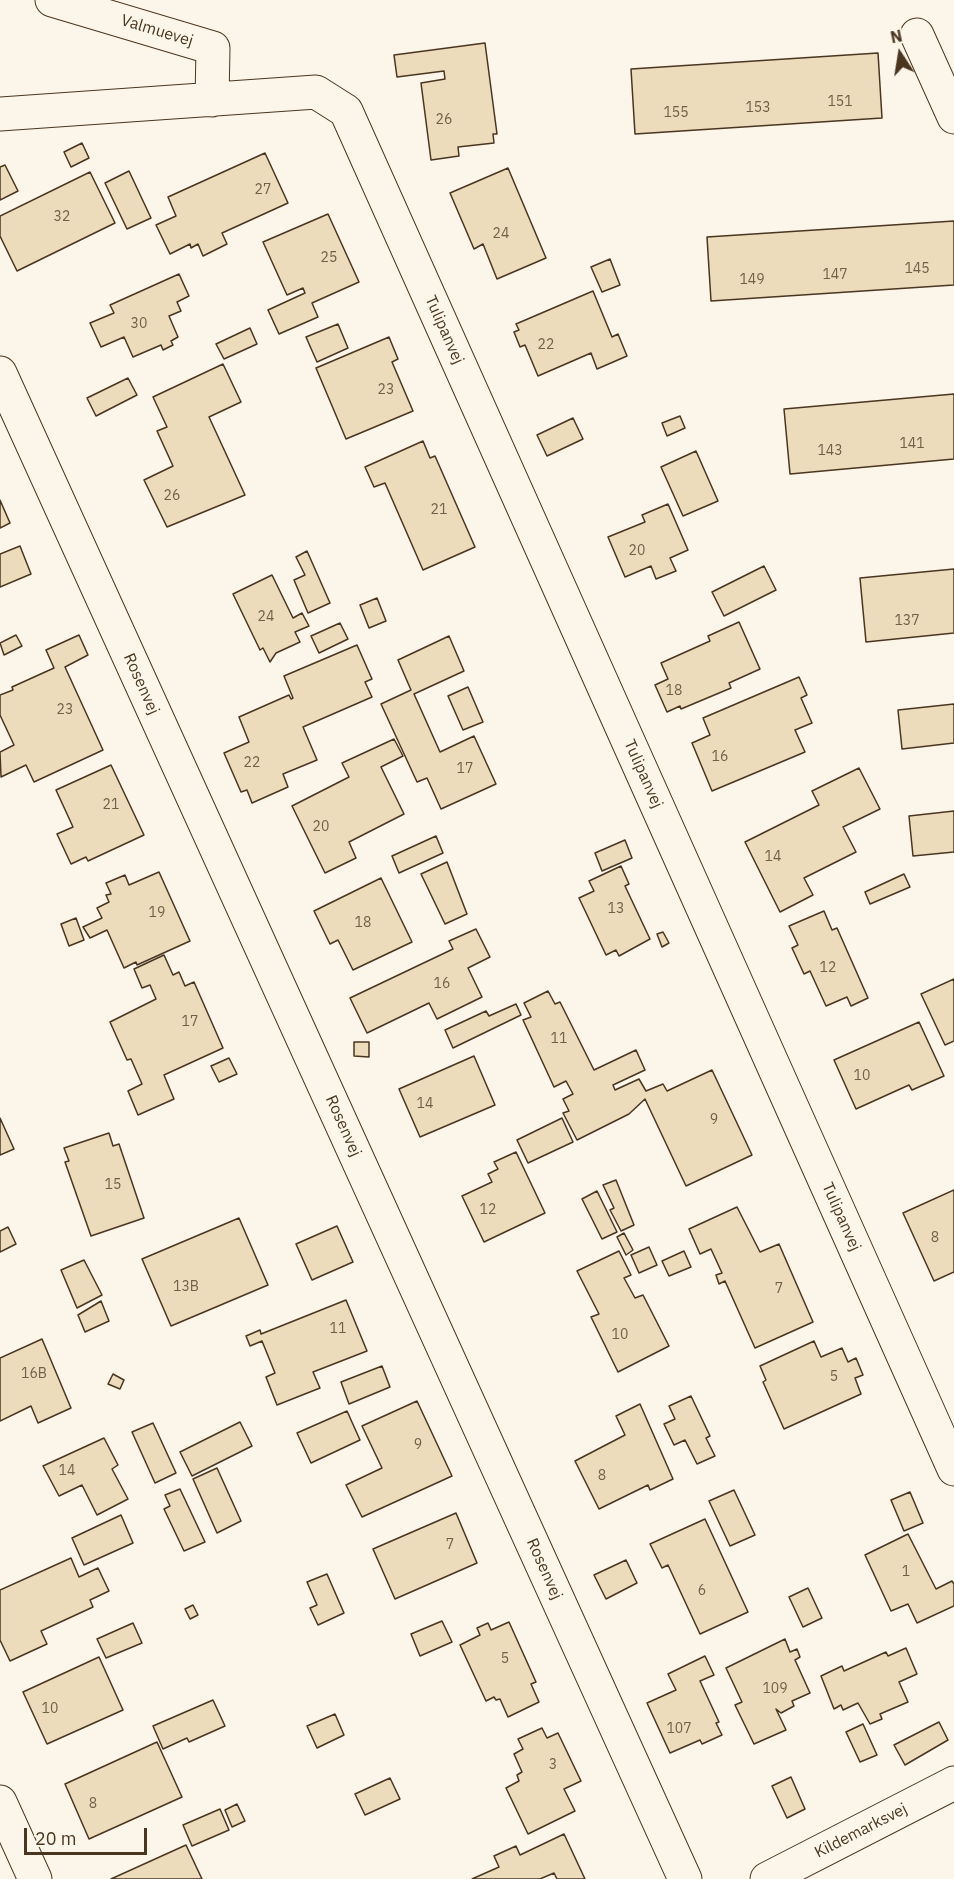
<!DOCTYPE html>
<style>
body{margin:0}
#map{position:relative;width:954px;height:1879px;overflow:hidden;background:#fbf6e9;font-family:"IBM Plex Sans",sans-serif}
canvas{display:block}
.north{position:absolute;left:870px;top:24px;width:60px;height:60px;-webkit-text-stroke:4px #fbf6e9;paint-order:stroke;rotate:348deg;font-size:16px;font-weight:700;line-height:24px;text-align:center;color:#4a3520}
.north::after{content:'';display:block;margin:auto;width:21px;height:27px;background:#4a3520;clip-path:polygon(50% 0,100% 100%,50% 72%,0 100%)}
.scale{position:absolute;left:24px;top:1828px;width:123px;height:27px;box-sizing:border-box;border:3px solid #4a3520;border-top:0;padding-left:8px;font-size:18px;line-height:21px;white-space:nowrap;color:#4a3520;-webkit-text-stroke:4px #fbf6e9;paint-order:stroke}
</style>
<div id="map">
<canvas width="954" height="1879"></canvas>
<div class="north">N</div>
<div class="scale">20 m</div>
</div>
<script>
const ctx = document.querySelector('canvas').getContext('2d');
ctx.lineJoin = 'round';
function fillPath(path, color) {
  ctx.fillStyle = color;
  ctx.fill(path, 'evenodd');
}
function shape(rows) {
  const path = new Path2D();
  for (const r of rows) {
    path.moveTo(r[0], r[1]);
    for (let i = 2; i < r.length; i += 2) path.lineTo(r[i], r[i + 1]);
  }
  return path;
}
function strokePath(path, color, width, dash) {
  ctx.strokeStyle = color;
  ctx.lineWidth = width;
  ctx.lineCap = dash ? 'butt' : 'round';
  ctx.setLineDash(dash || []);
  ctx.stroke(path);
}
function label(font, color, halo, rows, align = 'center') {
  ctx.font = font + ' "IBM Plex Sans",sans-serif';
  ctx.lineWidth = 4.5;
  ctx.setLineDash([]);
  ctx.textBaseline = 'middle';
  ctx.strokeStyle = halo;
  ctx.fillStyle = color;
  for (const [text, x, y, turn = 0] of rows) {
    ctx.save();
    ctx.translate(x, y);
    ctx.rotate((+turn || 0) * Math.PI / 180);
    ctx.textAlign = isNaN(turn) ? turn : align;
    if (halo) ctx.strokeText(text, 0, 0);
    ctx.fillText(text, 0, 0);
    ctx.restore();
  }
}
const building = shape([
 [485,43,497,134,493,134,494,143,458,147,459,156,431,160,421,83,445,79,444,71,397,77,394,55,485,43],
 [878,53,882,118,635,134,631,69,878,53],
 [82,143,89,158,71,167,64,152,82,143],
 [265,153,288,203,222,233,227,244,203,256,198,244,191,248,190,244,170,254,156,225,176,216,168,197,265,153],
 [5,165,18,191,0,200,0,167,5,165],
 [508,168,546,258,497,279,483,244,474,249,450,193,508,168],
 [129,171,151,218,127,229,105,183,129,171],
 [90,172,115,223,17,271,0,236,0,216,90,172],
 [328,214,359,282,312,303,318,317,279,334,268,310,305,293,303,288,287,295,263,242,328,214],
 [954,221,954,285,711,301,707,237,954,221],
 [610,259,620,285,602,292,591,267,610,259],
 [179,274,189,296,177,302,181,311,169,316,178,337,171,341,173,345,163,350,161,345,133,357,124,337,101,347,90,323,114,313,110,305,179,274],
 [593,291,612,337,618,334,627,356,597,369,591,353,538,376,525,345,520,347,514,332,519,330,516,324,593,291],
 [338,324,348,348,317,362,306,337,338,324],
 [250,328,257,344,224,359,216,344,250,328],
 [389,337,398,359,392,362,413,411,346,439,316,368,389,337],
 [223,364,241,402,209,417,245,495,167,527,144,480,173,466,157,431,167,427,153,397,223,364],
 [128,378,137,395,96,416,87,398,128,378],
 [954,394,954,459,790,474,784,409,954,394],
 [680,416,685,428,667,436,662,423,680,416],
 [573,418,583,439,547,456,537,435,573,418],
 [423,441,430,458,435,456,475,547,423,570,385,483,374,487,365,467,423,441],
 [696,451,718,501,683,516,661,467,696,451],
 [0,500,10,523,0,528,0,500],
 [668,504,688,550,670,558,676,571,656,579,651,566,625,577,608,537,645,522,642,515,668,504],
 [20,546,31,574,0,587,0,554,20,546],
 [307,551,330,603,308,613,294,580,305,575,296,557,307,551],
 [764,566,776,590,724,616,712,592,764,566],
 [954,569,954,633,866,642,860,578,954,569],
 [272,575,293,618,302,613,309,626,295,632,300,642,276,653,270,662,263,648,260,650,233,594,272,575],
 [377,598,386,621,369,628,360,605,377,598],
 [739,622,760,669,729,683,731,688,681,709,680,706,667,712,655,685,668,679,661,663,710,641,708,636,739,622],
 [340,623,348,639,319,653,311,636,340,623],
 [16,635,22,646,4,655,0,643,16,635],
 [79,635,88,655,65,667,103,750,34,782,26,765,1,777,0,752,14,745,0,715,0,695,13,690,12,687,54,668,46,650,79,635],
 [449,636,464,671,414,694,440,752,474,736,496,784,441,809,427,778,417,782,381,704,411,690,398,660,449,636],
 [357,645,372,679,365,682,372,697,303,727,317,760,283,774,288,787,252,803,247,790,241,792,224,753,249,742,239,717,289,695,291,699,293,698,284,676,357,645],
 [799,677,807,695,801,698,812,723,795,730,805,752,712,791,692,743,710,735,703,718,799,677],
 [468,687,483,722,463,730,448,696,468,687],
 [954,704,954,743,902,749,898,710,954,704],
 [394,739,403,756,381,767,404,814,349,842,356,858,325,873,292,806,349,777,342,763,394,739],
 [111,765,144,835,88,861,86,857,71,864,57,834,73,827,56,790,111,765],
 [859,768,880,809,843,827,856,852,804,878,813,895,780,912,745,842,819,805,812,791,859,768],
 [954,811,954,852,913,856,909,816,954,811],
 [436,836,443,853,399,873,392,856,436,836],
 [625,840,632,858,602,871,595,853,625,840],
 [447,862,467,914,445,924,421,874,447,862],
 [621,866,629,884,625,886,650,939,619,956,616,950,606,955,579,898,594,891,589,881,621,866],
 [159,872,190,941,137,965,136,962,124,968,107,930,90,938,83,927,102,918,97,908,109,902,106,895,111,894,106,883,125,875,129,885,159,872],
 [904,874,910,887,870,904,865,892,904,874],
 [381,878,412,942,353,970,338,940,330,944,314,911,381,878],
 [824,911,832,930,837,928,868,998,851,1006,847,997,826,1006,810,971,804,974,792,948,798,945,789,926,824,911],
 [76,918,84,940,69,946,61,924,76,918],
 [476,929,490,957,468,968,482,997,437,1019,429,1003,367,1033,350,998,453,949,449,941,476,929],
 [663,932,669,943,662,947,657,934,663,932],
 [164,955,173,975,179,972,185,986,194,982,223,1048,164,1075,174,1099,138,1115,128,1091,142,1084,131,1059,127,1060,110,1022,156,999,150,985,142,988,134,969,164,955],
 [954,979,954,1041,945,1045,921,994,954,979],
 [548,991,555,1004,560,1002,594,1070,636,1050,645,1070,613,1085,615,1090,639,1079,646,1091,663,1084,667,1091,712,1070,752,1155,686,1186,645,1099,629,1114,577,1140,563,1113,569,1111,563,1099,573,1094,566,1081,554,1087,523,1020,531,1017,524,1003,548,991],
 [516,1004,521,1015,453,1048,445,1030,486,1011,489,1016,516,1004],
 [919,1022,944,1076,912,1090,909,1085,856,1109,834,1060,919,1022],
 [354,1042,369,1042,369,1057,354,1056,354,1042],
 [474,1056,495,1105,420,1137,399,1089,474,1056],
 [229,1058,237,1074,219,1082,211,1066,229,1058],
 [0,1118,14,1149,0,1155,0,1118],
 [562,1118,573,1142,528,1163,517,1140,562,1118],
 [109,1133,113,1146,119,1144,144,1218,91,1236,65,1162,69,1161,64,1148,109,1133],
 [516,1152,545,1213,484,1242,462,1196,492,1182,488,1174,498,1169,494,1162,516,1152],
 [616,1180,634,1225,621,1231,610,1210,614,1208,603,1185,616,1180],
 [954,1190,954,1272,934,1281,903,1213,954,1190],
 [597,1191,617,1232,602,1239,582,1199,597,1191],
 [737,1207,760,1252,779,1244,813,1322,755,1348,725,1281,719,1284,716,1275,722,1273,711,1249,700,1254,689,1229,737,1207],
 [239,1218,268,1285,171,1326,142,1259,239,1218],
 [337,1226,353,1262,312,1280,296,1244,337,1226],
 [8,1227,16,1244,0,1252,0,1231,8,1227],
 [624,1233,633,1250,626,1255,617,1237,624,1233],
 [649,1247,657,1265,639,1273,631,1255,649,1247],
 [619,1251,631,1275,624,1278,635,1298,643,1295,669,1346,618,1372,591,1317,599,1314,577,1271,619,1251],
 [684,1251,691,1267,669,1276,662,1261,684,1251],
 [84,1260,102,1295,77,1308,61,1270,84,1260],
 [346,1300,367,1351,313,1372,320,1388,277,1405,266,1377,275,1373,262,1341,250,1346,246,1336,260,1330,261,1334,346,1300],
 [101,1301,109,1321,85,1332,78,1315,101,1301],
 [42,1339,71,1408,38,1423,31,1406,0,1421,0,1358,42,1339],
 [814,1341,821,1357,842,1348,848,1362,856,1358,863,1375,855,1378,861,1394,784,1429,763,1382,766,1380,760,1366,814,1341],
 [382,1366,390,1387,349,1404,341,1382,382,1366],
 [113,1374,124,1380,120,1389,108,1384,113,1374],
 [691,1396,710,1436,706,1438,715,1456,697,1464,685,1440,674,1445,664,1424,675,1419,669,1406,691,1396],
 [417,1401,452,1476,362,1517,346,1485,382,1468,362,1426,417,1401],
 [640,1404,673,1479,650,1490,648,1485,599,1509,575,1461,625,1435,616,1416,640,1404],
 [347,1411,360,1440,311,1463,297,1433,347,1411],
 [240,1422,252,1446,192,1476,180,1452,240,1422],
 [153,1423,176,1473,155,1483,132,1432,153,1423],
 [104,1438,118,1465,112,1469,128,1499,97,1515,82,1485,59,1496,43,1466,104,1438],
 [217,1468,241,1521,217,1533,193,1479,217,1468],
 [180,1489,205,1542,184,1551,164,1509,170,1506,165,1495,180,1489],
 [734,1490,755,1535,730,1546,709,1501,734,1490],
 [910,1492,923,1523,904,1531,891,1500,910,1492],
 [456,1513,477,1563,395,1599,373,1549,456,1513],
 [121,1515,133,1543,84,1565,72,1538,121,1515],
 [705,1519,748,1612,700,1634,668,1565,662,1568,650,1544,705,1519],
 [908,1534,936,1589,952,1581,954,1584,954,1606,917,1623,908,1604,891,1611,865,1555,908,1534],
 [71,1558,79,1577,98,1568,109,1591,90,1600,93,1607,41,1631,47,1644,10,1661,0,1640,0,1590,71,1558],
 [626,1560,637,1583,606,1599,594,1575,626,1560],
 [327,1574,344,1613,318,1625,310,1608,317,1605,307,1582,327,1574],
 [808,1588,822,1618,803,1627,789,1597,808,1588],
 [193,1605,198,1615,190,1619,185,1609,193,1605],
 [442,1621,452,1642,420,1656,411,1634,442,1621],
 [509,1622,536,1682,531,1684,539,1702,508,1717,500,1699,496,1700,494,1697,486,1701,460,1645,480,1635,477,1628,488,1623,491,1630,509,1622],
 [133,1623,142,1643,106,1658,97,1639,133,1623],
 [785,1639,790,1652,797,1649,800,1657,795,1660,810,1693,792,1701,794,1706,781,1713,776,1709,786,1730,754,1744,735,1705,742,1702,726,1668,785,1639],
 [906,1648,917,1674,899,1682,908,1702,880,1714,882,1719,870,1724,858,1703,843,1710,841,1705,834,1709,821,1676,842,1666,844,1671,886,1652,888,1656,906,1648],
 [705,1656,714,1675,700,1681,719,1722,716,1723,722,1735,702,1744,700,1740,670,1753,647,1703,676,1690,668,1674,705,1656],
 [99,1657,123,1710,47,1744,23,1692,99,1657],
 [213,1700,225,1726,189,1742,187,1738,163,1749,153,1726,213,1700],
 [335,1714,344,1735,317,1748,307,1726,335,1714],
 [939,1722,948,1740,905,1765,894,1745,939,1722],
 [863,1724,877,1755,860,1762,846,1732,863,1724],
 [542,1728,547,1738,558,1733,581,1781,564,1789,575,1811,528,1834,506,1788,519,1781,517,1775,522,1772,514,1754,523,1749,518,1739,542,1728],
 [157,1742,182,1797,89,1839,65,1784,157,1742],
 [791,1777,805,1809,787,1818,772,1786,791,1777],
 [390,1778,400,1799,365,1815,355,1794,390,1778],
 [237,1804,245,1821,232,1827,225,1810,237,1804],
 [220,1809,229,1830,192,1846,183,1825,220,1809],
 [564,1834,585,1879,557,1879,554,1873,540,1879,472,1879,499,1867,494,1856,516,1846,520,1855,564,1834],
 [186,1845,202,1879,111,1879,186,1845]
]);
fillPath(building, '#ecdcbc');
strokePath(building, '#4a3520', 1.5);
const minor = shape([
 [52,0,213,48,212,100],
 [917,35,954,117],
 [0,114,316,92,346,111,954,1469],
 [0,373,685,1879],
 [0,1802,35,1879],
 [767,1879,954,1783]
]);
strokePath(minor, '#4a3520', 35);
strokePath(minor, '#fbf6e9', 33);
label('14px', '#725f47', null, [
 ["151",840,102],
 ["153",758,108],
 ["155",676,113],
 ["26",444,120],
 ["27",263,190],
 ["32",62,217],
 ["24",501,234],
 ["25",329,258],
 ["145",917,269],
 ["147",835,275],
 ["149",752,280],
 ["30",139,324],
 ["22",546,345],
 ["23",386,390],
 ["141",912,444],
 ["143",830,451],
 ["26",172,496],
 ["21",439,510],
 ["20",637,551],
 ["24",266,617],
 ["137",907,621],
 ["18",674,691],
 ["23",65,710],
 ["16",720,757],
 ["22",252,763],
 ["17",465,769],
 ["21",111,805],
 ["20",321,827],
 ["14",773,857],
 ["13",616,909],
 ["19",157,913],
 ["18",363,923],
 ["12",828,968],
 ["16",442,984],
 ["17",190,1022],
 ["11",559,1039],
 ["10",862,1076],
 ["14",425,1104],
 ["9",714,1120],
 ["15",113,1185],
 ["12",488,1210],
 ["8",935,1238],
 ["13B",186,1287],
 ["7",779,1289],
 ["11",338,1329],
 ["10",620,1335],
 ["16B",34,1374],
 ["5",834,1377],
 ["9",418,1445],
 ["14",67,1471],
 ["8",602,1476],
 ["7",450,1545],
 ["1",906,1572],
 ["6",702,1591],
 ["5",505,1659],
 ["109",775,1689],
 ["10",50,1709],
 ["107",679,1729],
 ["3",553,1765],
 ["8",93,1804]
]);
label('16px', '#4a3520', '#fbf6e9', [
 ["Valmuevej",157,31,17],
 ["Tulipanvej",444,330,66],
 ["Rosenvej",141,684,66],
 ["Tulipanvej",643,774,66],
 ["Rosenvej",343,1126,66],
 ["Tulipanvej",841,1217,66],
 ["Rosenvej",544,1569,66],
 ["Kildemarksvej",861,1831,-27]
]);
</script>
